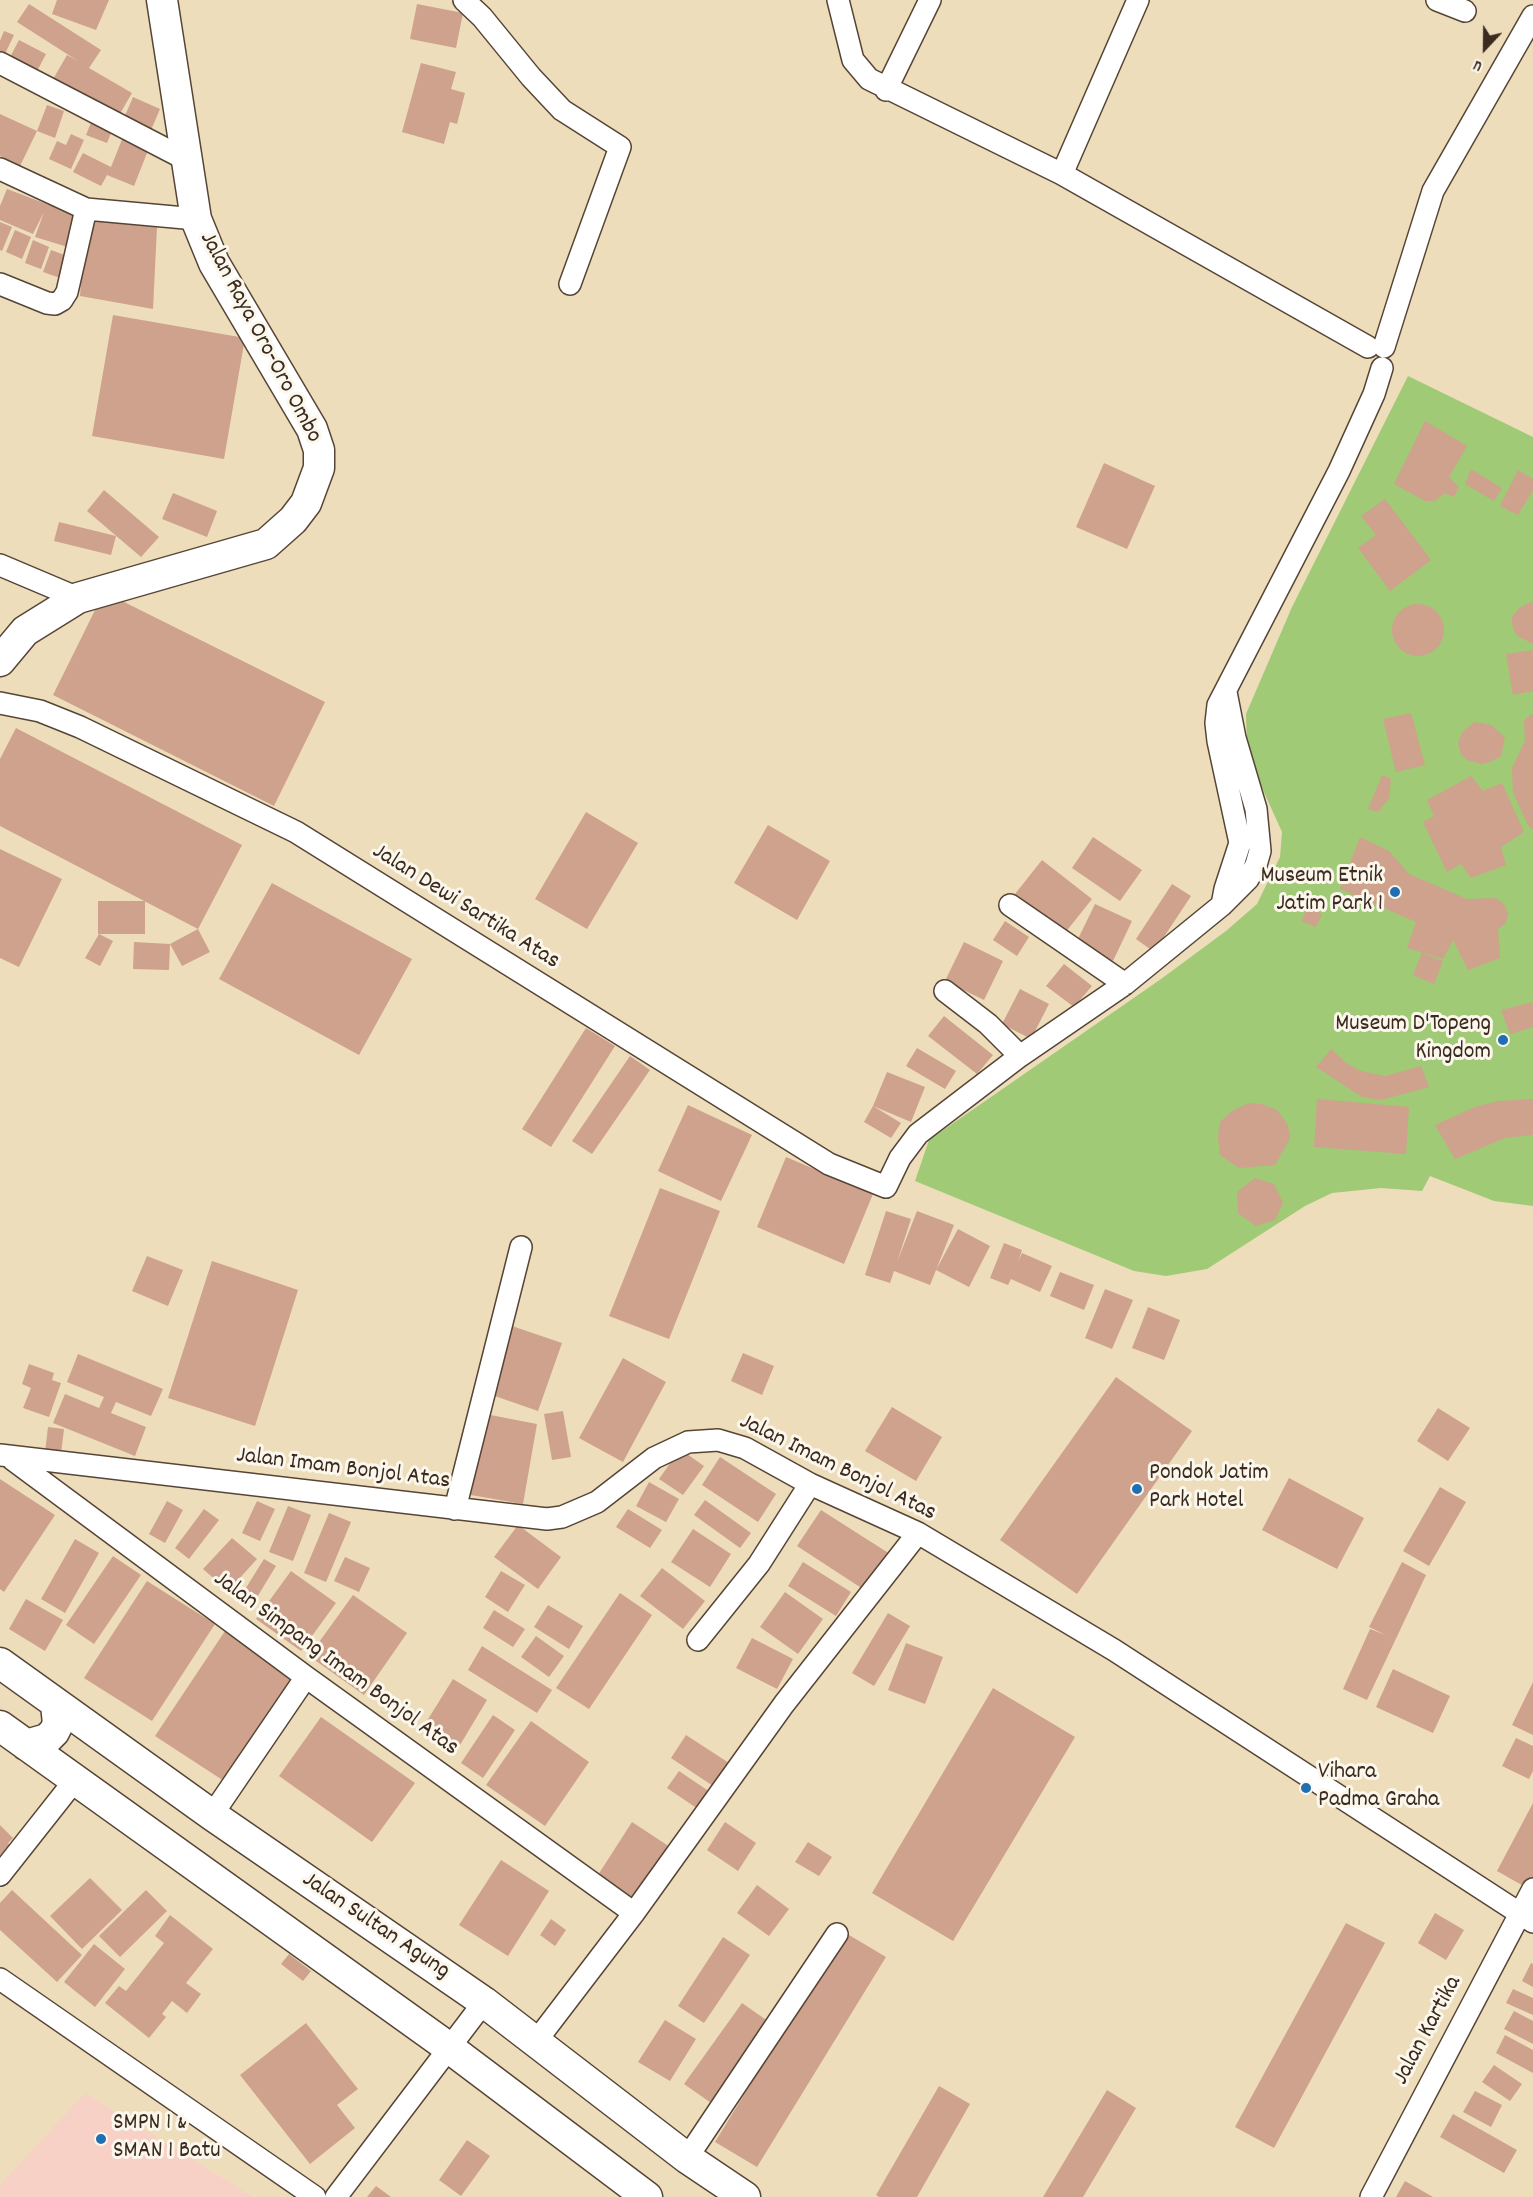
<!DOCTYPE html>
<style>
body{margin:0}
#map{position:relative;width:1533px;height:2197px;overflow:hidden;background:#edb;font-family:Dekko,sans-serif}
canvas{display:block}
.north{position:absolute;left:1455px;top:18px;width:60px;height:60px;-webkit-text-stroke:4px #fbf7ec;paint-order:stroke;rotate:202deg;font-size:16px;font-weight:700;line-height:24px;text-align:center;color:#3b2a1e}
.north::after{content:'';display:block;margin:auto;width:21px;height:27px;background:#3b2a1e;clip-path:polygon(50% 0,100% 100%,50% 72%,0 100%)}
</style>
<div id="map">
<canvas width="1533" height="2197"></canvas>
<div class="north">U</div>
</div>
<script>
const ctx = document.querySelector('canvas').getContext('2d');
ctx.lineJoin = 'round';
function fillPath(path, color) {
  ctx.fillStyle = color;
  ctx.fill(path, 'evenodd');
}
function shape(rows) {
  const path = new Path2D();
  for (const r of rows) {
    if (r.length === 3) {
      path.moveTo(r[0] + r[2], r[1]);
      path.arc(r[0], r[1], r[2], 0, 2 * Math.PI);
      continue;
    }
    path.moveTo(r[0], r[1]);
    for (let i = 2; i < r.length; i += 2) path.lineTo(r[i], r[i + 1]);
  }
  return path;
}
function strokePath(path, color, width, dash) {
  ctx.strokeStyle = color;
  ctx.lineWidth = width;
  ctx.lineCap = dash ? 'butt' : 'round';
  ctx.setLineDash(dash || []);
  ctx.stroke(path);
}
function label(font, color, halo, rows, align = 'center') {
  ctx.font = font + ' Dekko,sans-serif';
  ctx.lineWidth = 6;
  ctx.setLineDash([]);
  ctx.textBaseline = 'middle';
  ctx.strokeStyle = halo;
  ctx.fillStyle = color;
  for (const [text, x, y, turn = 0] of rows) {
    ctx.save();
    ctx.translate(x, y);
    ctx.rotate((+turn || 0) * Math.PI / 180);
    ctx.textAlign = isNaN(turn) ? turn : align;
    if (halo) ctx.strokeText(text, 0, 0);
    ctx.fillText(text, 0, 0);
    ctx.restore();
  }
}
fillPath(shape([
 [85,2093,253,2197,0,2197,0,2185]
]), '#f7d1c6');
fillPath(shape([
 [1408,376,1533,437,1533,1206,1494,1201,1430,1176,1422,1191,1381,1188,1332,1193,1305,1206,1207,1269,1166,1276,1134,1271,915,1181,929,1140,1161,979,1226,931,1257,904,1280,857,1282,832,1254,770,1247,748,1246,714,1292,607]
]), '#a0ca76');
fillPath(shape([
 [57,0,109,0,96,30,52,14],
 [29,4,101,50,89,68,132,93,117,119,52,81,67,55,78,61,17,22],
 [417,4,463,13,456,48,410,39],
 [4,31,14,35,3,58,0,57,0,41],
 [19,40,46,54,35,75,8,61],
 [421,63,456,72,451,89,465,93,457,124,450,122,444,144,402,132],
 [133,97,160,109,151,130,124,118],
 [47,105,64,111,55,138,37,131],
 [0,114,37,131,20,166,0,156],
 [94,115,115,123,107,143,86,135],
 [71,134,84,140,71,169,49,159,57,141,66,145],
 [123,137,149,148,134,186,107,175,101,186,73,172,83,153,111,167],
 [7,189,81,217,71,248,35,237,44,212,33,234,0,220,0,206],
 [86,216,157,227,153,309,80,296],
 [0,222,12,227,2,251,0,250],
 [15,230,31,237,22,259,6,252],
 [33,240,49,247,41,269,25,263],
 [51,250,70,257,63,279,43,272],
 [113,315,245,338,224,459,92,436],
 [1425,421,1467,446,1449,477,1459,487,1454,497,1445,493,1435,501,1425,501,1394,484],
 [1104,463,1155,486,1127,549,1076,527],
 [1471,469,1502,488,1494,501,1465,484],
 [1518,470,1533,479,1533,490,1518,515,1500,506],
 [104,490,159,537,141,557,87,511],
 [173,493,217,511,207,537,162,519],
 [1385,499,1431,560,1390,591,1358,548,1376,535,1361,516],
 [59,522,116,536,111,555,54,541],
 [104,592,325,702,274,806,53,695],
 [1533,601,1533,644,1516,635,1512,624,1512,617,1519,608],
 [1418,630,26],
 [1533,650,1533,691,1513,695,1506,654],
 [1411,713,1425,765,1396,772,1383,719],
 [1533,713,1533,829,1529,827,1513,793,1512,768,1525,741,1524,720],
 [1475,722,1491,725,1505,737,1501,756,1491,762,1481,764,1467,760,1461,755,1458,743,1463,731],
 [16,728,242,845,198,929,0,826,0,759],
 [1382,775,1391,779,1389,798,1378,812,1368,809],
 [1471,776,1483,791,1502,783,1524,832,1501,847,1506,865,1471,878,1461,864,1447,872,1423,822,1434,816,1427,800],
 [586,812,638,843,587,929,535,899],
 [768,825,830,861,797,920,734,883],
 [1093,837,1142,870,1120,901,1072,868],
 [1360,837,1389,851,1409,874,1467,899,1496,898,1504,904,1508,913,1506,923,1498,929,1500,958,1468,970,1453,940,1443,959,1407,948,1416,922,1340,889],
 [0,849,62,879,19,967,0,958],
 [1042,860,1092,899,1065,933,1015,894],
 [272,883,412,959,359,1055,219,979],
 [1172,884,1191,896,1154,952,1136,939],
 [98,901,145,901,145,934,98,934],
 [1095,904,1132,921,1113,961,1076,943],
 [1308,907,1322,914,1316,927,1301,921],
 [1005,921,1029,937,1017,956,993,940],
 [198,929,210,952,182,966,170,944],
 [99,934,113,941,100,966,85,958],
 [134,942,170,944,169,970,133,969],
 [964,942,1003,961,984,1000,945,981],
 [1422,953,1443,961,1434,984,1413,975],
 [1064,964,1092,986,1074,1007,1046,986],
 [1020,989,1049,1004,1031,1039,1002,1024],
 [1533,1002,1533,1027,1510,1034,1501,1010],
 [944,1016,993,1055,977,1074,928,1036],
 [586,1028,615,1046,551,1147,522,1129],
 [917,1048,956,1071,945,1089,906,1066],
 [1331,1049,1345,1062,1360,1071,1385,1076,1421,1066,1429,1087,1381,1100,1362,1097,1316,1067],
 [630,1056,650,1070,592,1154,572,1141],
 [887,1072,925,1087,911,1122,873,1106],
 [1317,1099,1409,1107,1406,1154,1314,1147],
 [1533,1099,1533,1135,1505,1138,1455,1159,1435,1125,1475,1107,1498,1101],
 [1249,1103,1262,1104,1277,1110,1288,1125,1290,1138,1275,1165,1239,1168,1220,1155,1218,1137,1220,1122,1232,1111],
 [688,1105,752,1135,721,1201,658,1171],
 [873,1106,901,1123,891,1138,864,1122],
 [786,1157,873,1194,844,1264,757,1227],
 [1255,1178,1274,1184,1283,1203,1275,1220,1256,1226,1238,1213,1237,1192],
 [660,1188,720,1211,669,1339,609,1316],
 [886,1211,911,1219,897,1262,917,1211,954,1225,936,1270,958,1229,990,1246,969,1287,936,1270,930,1285,894,1271,890,1283,865,1275],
 [1004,1243,1022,1250,1018,1262,1022,1253,1052,1266,1040,1292,1011,1279,1008,1285,990,1278],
 [147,1256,183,1270,168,1306,132,1291],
 [212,1261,298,1290,255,1426,168,1398],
 [1060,1272,1094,1285,1084,1310,1050,1296],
 [1105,1289,1133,1300,1112,1349,1085,1338],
 [1148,1307,1180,1320,1164,1360,1132,1348],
 [512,1326,562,1343,538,1411,489,1394],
 [743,1353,774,1366,762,1395,731,1381],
 [78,1354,163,1389,151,1416,116,1402,111,1413,146,1427,135,1456,53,1423,65,1394,99,1408,104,1397,67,1382],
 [623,1358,666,1382,623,1462,579,1438],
 [29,1364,54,1373,52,1380,61,1383,49,1417,23,1408,31,1388,22,1384],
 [1116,1377,1192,1431,1077,1594,1000,1540],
 [892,1407,942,1437,916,1481,865,1451],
 [1438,1408,1470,1428,1448,1461,1417,1441],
 [563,1411,571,1457,552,1460,544,1414],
 [480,1413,537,1424,523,1504,465,1494],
 [48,1427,64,1429,61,1454,45,1452],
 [680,1449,704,1466,683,1495,659,1479],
 [720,1457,776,1494,758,1522,702,1485],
 [1289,1478,1364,1518,1337,1569,1262,1530],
 [0,1479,55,1515,4,1592,0,1589],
 [649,1482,679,1499,666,1522,636,1506],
 [1440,1487,1466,1502,1429,1566,1403,1551],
 [705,1500,751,1533,740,1548,694,1515],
 [167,1501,183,1510,165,1543,149,1534],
 [257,1501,275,1509,260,1541,242,1533],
 [288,1506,311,1515,293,1561,269,1552],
 [204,1509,219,1520,189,1559,175,1548],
 [628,1509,662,1530,650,1548,616,1527],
 [821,1510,890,1554,866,1591,797,1546],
 [329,1513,351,1522,326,1582,304,1573],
 [518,1525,561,1557,538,1589,494,1557],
 [693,1529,731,1554,710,1587,671,1562],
 [232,1538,257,1559,228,1591,203,1569],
 [75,1539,99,1553,65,1613,41,1599],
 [113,1556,141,1575,94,1644,66,1625],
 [345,1557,370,1568,359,1592,334,1581],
 [264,1559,276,1566,251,1607,239,1599],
 [803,1562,851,1592,836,1616,788,1586],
 [1402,1562,1426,1575,1367,1700,1343,1689,1370,1629,1386,1635,1369,1627],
 [662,1568,705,1601,683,1629,640,1596],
 [291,1571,336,1603,301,1651,256,1619],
 [501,1571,525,1585,508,1612,485,1597],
 [147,1581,215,1624,152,1721,84,1678],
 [785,1592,823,1619,798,1654,760,1627],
 [620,1593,652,1615,589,1709,556,1688],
 [353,1595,407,1633,364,1695,309,1656],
 [26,1599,63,1620,45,1651,9,1629],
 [548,1605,583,1626,569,1649,534,1627],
 [494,1610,525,1629,513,1647,483,1628],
 [888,1613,910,1626,874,1686,852,1673],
 [225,1631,297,1678,227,1783,155,1736],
 [536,1636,564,1656,549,1677,521,1657],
 [752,1638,793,1659,777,1689,736,1668],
 [906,1643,943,1657,925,1704,888,1690],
 [482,1646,552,1690,537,1713,468,1670],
 [1393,1669,1450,1696,1433,1733,1376,1707],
 [453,1679,487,1700,460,1745,425,1724],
 [1533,1682,1533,1735,1512,1725],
 [993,1688,1075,1737,953,1941,872,1893],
 [493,1715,515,1730,483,1778,461,1763],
 [321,1717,415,1783,372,1842,279,1776],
 [531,1721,589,1762,545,1826,486,1785],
 [686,1735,729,1763,713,1786,671,1758],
 [1516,1738,1533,1746,1533,1771,1529,1779,1502,1766],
 [679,1771,710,1792,698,1809,667,1788],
 [1533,1803,1533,1877,1527,1888,1497,1871],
 [632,1822,670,1847,636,1900,598,1875],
 [725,1822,756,1843,738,1871,707,1850],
 [0,1825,13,1838,8,1843,17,1852,0,1874],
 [808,1842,832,1857,819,1876,795,1862],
 [501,1860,549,1891,508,1956,459,1925],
 [90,1878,122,1910,82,1949,50,1916],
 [757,1885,789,1909,769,1936,737,1913],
 [12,1890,82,1955,57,1982,0,1930,0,1903],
 [146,1890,167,1911,120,1957,99,1936],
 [1435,1913,1464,1930,1446,1960,1418,1943],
 [170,1915,213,1949,186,1983,201,1994,187,2013,172,2001,162,2014,166,2017,149,2038,105,2003,119,1986,126,1991,164,1943,155,1936],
 [551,1919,566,1930,555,1946,540,1935],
 [1346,1923,1385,1943,1274,2148,1235,2127],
 [844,1932,886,1957,757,2167,715,2142],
 [723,1937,750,1955,704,2023,678,2006],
 [94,1944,125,1969,95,2007,64,1982],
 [289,1954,311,1971,303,1981,281,1964],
 [1531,1963,1533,1964,1533,1987,1522,1981],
 [1513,1989,1533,1998,1533,2015,1506,2003],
 [742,2003,772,2024,714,2105,684,2084],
 [1514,2011,1533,2021,1533,2044,1504,2029],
 [665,2020,696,2039,670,2081,638,2062],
 [306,2023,358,2089,337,2105,355,2128,310,2164,240,2075],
 [1505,2035,1533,2050,1533,2073,1496,2053],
 [1494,2065,1522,2084,1510,2101,1482,2082],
 [939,2086,970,2104,917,2197,879,2197,876,2195],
 [1107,2090,1136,2108,1083,2197,1043,2197],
 [1475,2091,1502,2105,1491,2127,1463,2112],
 [1453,2114,1517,2150,1504,2173,1440,2137],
 [467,2140,490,2156,461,2196,439,2180],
 [1405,2181,1433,2197,1396,2197],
 [376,2186,391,2197,367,2197]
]), '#cea28c');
const minor = shape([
 [464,0,482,17,531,77,562,110,620,147,570,284],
 [838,0,853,60,869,79,1062,174,1368,347],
 [1437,0,1465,11],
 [0,63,187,160],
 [886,90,930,0],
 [0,169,86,209,196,219],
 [1062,174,1138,0],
 [0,284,47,303,55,304,62,300,67,292,86,209],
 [1384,347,1433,191,1533,16],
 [0,565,78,598],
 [0,703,40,711,80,727,296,832,829,1164,886,1187,900,1158,918,1134,1020,1056,1125,984,1222,905,1248,879,1256,865,1260,851,1256,809,1235,738,1226,692],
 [1010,905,1125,984],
 [1222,905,1225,889,1240,843,1218,741,1216,723,1218,705,1339,471,1374,394,1382,368],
 [945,991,988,1024,1020,1056],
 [0,1455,547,1519,562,1517,597,1502,654,1458,688,1442,718,1440,745,1448,810,1484,918,1533,1114,1650,1533,1922],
 [12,1459,306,1677,634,1913],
 [455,1509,521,1247],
 [698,1640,759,1564,810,1484],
 [212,1815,306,1677],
 [0,1875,75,1780],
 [0,1979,315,2197],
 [537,2040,634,1913,784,1704,918,1533],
 [687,2158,837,1934],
 [336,2197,484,2002],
 [1371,2197,1533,1889]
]);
const secondary = shape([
 [0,661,25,631,78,598,266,544,293,520,306,503,319,468,319,450,312,429,214,263,196,219,162,0],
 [0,1663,212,1815,484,2002,687,2158,745,2197],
 [0,1726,448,2047,647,2197],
 [26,1745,47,1739,54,1732,58,1724,56,1704]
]);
strokePath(minor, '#564536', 24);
strokePath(secondary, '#564536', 33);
strokePath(minor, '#fff', 21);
strokePath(secondary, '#fff', 30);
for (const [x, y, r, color] of [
 [1395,892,6,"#1f6fb2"],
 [1503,1040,6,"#1f6fb2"],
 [1137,1489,6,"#1f6fb2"],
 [1306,1788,6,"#1f6fb2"],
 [101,2139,6,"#1f6fb2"]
]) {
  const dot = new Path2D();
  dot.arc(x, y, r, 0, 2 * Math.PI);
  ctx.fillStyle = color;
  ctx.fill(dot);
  strokePath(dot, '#fbf7ec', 2);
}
label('24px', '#3b2a1e', '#fbf7ec', [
 ["Jalan Raya Oro-Oro Ombo",259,338,62],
 ["Jalan Dewi Sartika Atas",465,908,32],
 ["Jalan Imam Bonjol Atas",837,1469,26],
 ["Jalan Imam Bonjol Atas",343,1470,7],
 ["Jalan Simpang Imam Bonjol Atas",335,1665,36],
 ["Jalan Sultan Agung",375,1927,34],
 ["Jalan Kartika",1429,2031,-62]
]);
label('24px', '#3b2a1e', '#fbf7ec', [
 ["Museum Etnik",1383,878,"right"],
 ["Jatim Park 1",1383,906,"right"],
 ["Museum D'Topeng",1491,1026,"right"],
 ["Kingdom",1491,1054,"right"],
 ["Pondok Jatim",1149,1475],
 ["Park Hotel",1149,1503],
 ["Vihara",1318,1774],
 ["Padma Graha",1318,1802],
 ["SMPN 1 &",113,2125],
 ["SMAN 1 Batu",113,2153]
], 'left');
</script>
